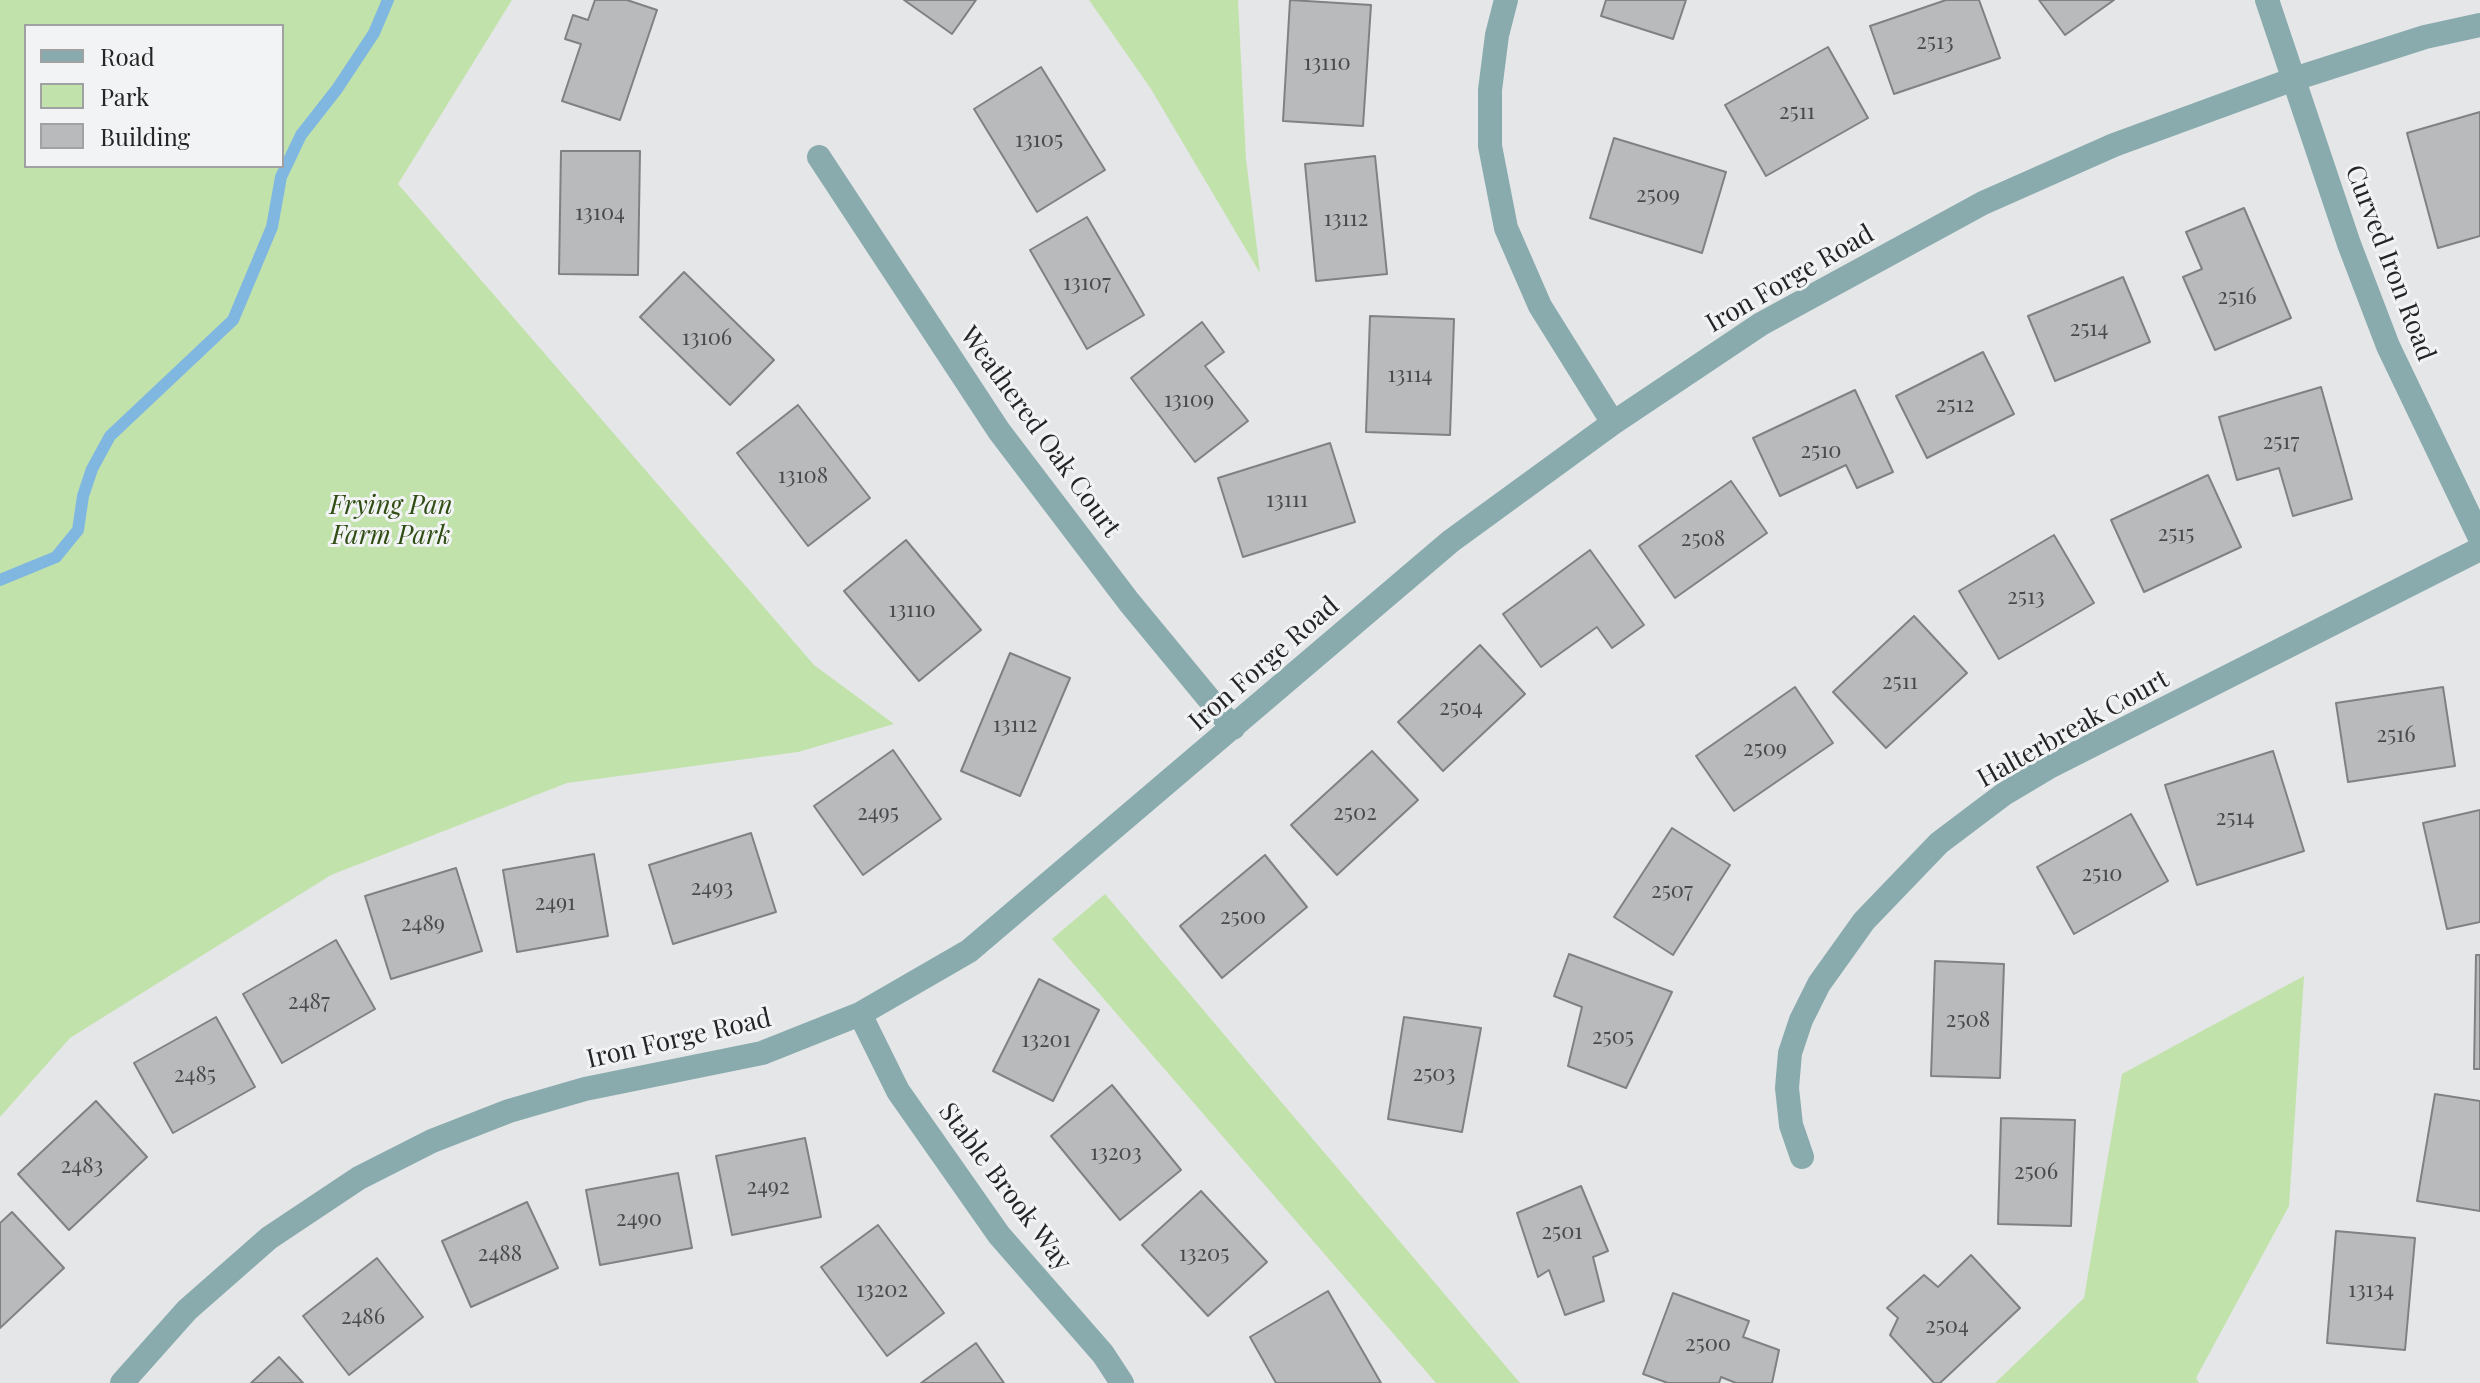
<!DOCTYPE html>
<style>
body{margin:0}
#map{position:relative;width:2480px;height:1383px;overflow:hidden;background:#e5e6e7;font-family:"Playfair Display",serif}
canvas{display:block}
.legend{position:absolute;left:24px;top:24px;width:260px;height:144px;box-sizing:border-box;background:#f2f3f5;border:2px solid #a0a1a2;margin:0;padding:10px 14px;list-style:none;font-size:24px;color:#252525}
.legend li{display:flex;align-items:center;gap:16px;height:40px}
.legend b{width:40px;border:2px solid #a0a1a2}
</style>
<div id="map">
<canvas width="2480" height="1383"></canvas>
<ul class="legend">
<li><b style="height:10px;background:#89abae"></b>Road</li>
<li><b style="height:22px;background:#c2e2ab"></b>Park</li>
<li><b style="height:22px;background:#b9babc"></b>Building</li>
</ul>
</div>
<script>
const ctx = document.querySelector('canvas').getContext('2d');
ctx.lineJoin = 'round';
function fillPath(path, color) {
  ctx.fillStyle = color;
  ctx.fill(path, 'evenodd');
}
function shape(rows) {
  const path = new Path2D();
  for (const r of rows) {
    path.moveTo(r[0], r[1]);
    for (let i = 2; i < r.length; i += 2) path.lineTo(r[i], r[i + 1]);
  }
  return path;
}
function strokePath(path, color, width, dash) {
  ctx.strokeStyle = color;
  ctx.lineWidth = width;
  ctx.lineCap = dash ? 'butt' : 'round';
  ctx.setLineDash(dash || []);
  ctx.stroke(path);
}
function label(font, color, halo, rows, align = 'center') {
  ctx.font = font + ' "Playfair Display",serif';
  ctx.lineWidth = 6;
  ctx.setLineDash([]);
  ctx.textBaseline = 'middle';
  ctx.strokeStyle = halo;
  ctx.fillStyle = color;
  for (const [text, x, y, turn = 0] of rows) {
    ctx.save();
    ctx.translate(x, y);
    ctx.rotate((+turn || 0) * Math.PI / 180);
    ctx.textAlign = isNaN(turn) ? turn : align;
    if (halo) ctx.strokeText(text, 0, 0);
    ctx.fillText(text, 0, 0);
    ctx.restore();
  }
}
fillPath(shape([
 [0,0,512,0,398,184,814,665,894,724,798,752,567,783,331,875,70,1038,0,1117],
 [26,26,282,26,282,166,26,166],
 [1089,0,1238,0,1246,159,1260,273,1151,89],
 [1105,894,1255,1071,1520,1383,1436,1383,1052,939],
 [2304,976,2289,1206,2196,1378,2199,1383,1995,1383,2084,1298,2122,1074]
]), '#c2e2ab');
strokePath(shape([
 [0,580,56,557,78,530,83,496,92,469,110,436,233,320,272,227,281,177,301,135,337,89,374,33,388,0]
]), '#80b7e1', 12);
const building = shape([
 [595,0,627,0,657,10,620,120,562,101,581,44,565,39,573,15,588,20,595,0],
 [904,0,976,0,952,34,904,0],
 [1290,0,1371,5,1363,126,1283,121,1290,0],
 [1606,0,1686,0,1673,39,1601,16,1606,0],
 [1946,0,1979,0,2000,58,1894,94,1870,26,1946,0],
 [2039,0,2114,0,2065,35,2039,0],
 [1828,47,1868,118,1766,176,1725,105,1828,47],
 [1041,67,1105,170,1037,212,974,109,1041,67],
 [2480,112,2480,236,2438,248,2407,133,2480,112],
 [1614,138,1726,172,1702,253,1590,218,1614,138],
 [561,151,640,151,638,275,559,274,561,151],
 [1375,156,1387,274,1316,281,1305,164,1375,156],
 [2244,208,2291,318,2215,350,2183,277,2202,269,2186,232,2244,208],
 [1087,217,1144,315,1087,349,1030,250,1087,217],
 [684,272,774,360,730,405,640,317,684,272],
 [2123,277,2150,342,2055,381,2028,316,2123,277],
 [1370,316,1454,319,1450,435,1366,432,1370,316],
 [1202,322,1224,352,1205,366,1248,421,1195,462,1131,378,1202,322],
 [1983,352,2014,414,1927,458,1896,396,1983,352],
 [2321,387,2352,499,2293,516,2279,468,2237,480,2219,417,2321,387],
 [1855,390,1893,472,1857,488,1846,465,1780,496,1753,438,1855,390],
 [798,405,870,498,808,546,737,453,798,405],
 [1330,443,1355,522,1243,557,1218,478,1330,443],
 [2208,475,2241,547,2144,592,2111,520,2208,475],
 [1731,481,1767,533,1675,598,1639,546,1731,481],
 [2054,535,2094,603,1999,659,1959,591,2054,535],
 [906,540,981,630,919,681,844,591,906,540],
 [1590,550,1644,625,1612,648,1597,627,1541,667,1503,614,1590,550],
 [1914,616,1967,673,1886,748,1833,692,1914,616],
 [1480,645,1525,694,1443,771,1398,722,1480,645],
 [1010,653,1070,678,1020,796,961,771,1010,653],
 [1795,687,1833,743,1734,811,1696,756,1795,687],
 [2443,687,2455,766,2348,782,2336,703,2443,687],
 [893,750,941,819,863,875,814,806,893,750],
 [1372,751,1418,800,1337,875,1291,825,1372,751],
 [2273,751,2304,851,2197,885,2165,785,2273,751],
 [2480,810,2480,922,2447,929,2423,823,2480,810],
 [2131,814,2168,881,2074,934,2037,867,2131,814],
 [1672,828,1730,865,1673,955,1614,917,1672,828],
 [751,833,776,912,673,944,649,865,751,833],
 [594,854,608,936,517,952,503,870,594,854],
 [1265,855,1307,907,1222,978,1180,926,1265,855],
 [456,868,482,951,391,979,365,896,456,868],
 [336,940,375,1009,282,1063,243,994,336,940],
 [1569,954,1672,992,1626,1088,1568,1066,1582,1007,1554,996,1569,954],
 [2476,955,2480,955,2480,1069,2474,1069,2476,955],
 [1935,961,2004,964,2000,1078,1931,1076,1935,961],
 [1039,979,1099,1010,1053,1101,993,1071,1039,979],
 [216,1017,255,1087,173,1133,134,1063,216,1017],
 [1404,1017,1481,1028,1462,1132,1388,1119,1404,1017],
 [1112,1085,1181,1170,1120,1220,1051,1136,1112,1085],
 [2435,1094,2480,1101,2480,1211,2417,1201,2435,1094],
 [96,1101,147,1157,69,1230,18,1174,96,1101],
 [2001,1118,2075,1120,2071,1226,1998,1224,2001,1118],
 [805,1138,821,1217,732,1235,716,1156,805,1138],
 [678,1173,692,1248,600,1265,586,1190,678,1173],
 [1581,1186,1608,1251,1593,1257,1604,1301,1565,1315,1549,1270,1538,1277,1517,1213,1581,1186],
 [1201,1191,1267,1262,1208,1316,1142,1245,1201,1191],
 [527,1202,558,1268,471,1307,442,1241,527,1202],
 [12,1212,64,1268,0,1328,0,1223,12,1212],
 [878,1225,944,1313,887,1356,821,1267,878,1225],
 [2336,1231,2415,1238,2405,1350,2327,1343,2336,1231],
 [1971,1255,2020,1308,1940,1383,1934,1383,1890,1335,1898,1318,1887,1308,1924,1275,1938,1287,1971,1255],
 [377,1258,423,1317,349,1375,303,1316,377,1258],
 [1328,1291,1381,1383,1276,1383,1250,1337,1328,1291],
 [1673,1293,1749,1321,1743,1337,1779,1350,1772,1383,1736,1383,1721,1377,1719,1383,1668,1383,1643,1374,1673,1293],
 [976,1343,1004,1383,921,1383,976,1343],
 [279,1357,303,1383,251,1383,279,1357]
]);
fillPath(building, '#b9babc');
strokePath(building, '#808183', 2);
strokePath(shape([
 [1506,0,1497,35,1490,90,1490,146,1506,228,1540,306,1613,423],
 [2267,0,2349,244,2388,346,2480,538],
 [819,157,999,431,1129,602,1233,728],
 [860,1014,898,1091,999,1235,1103,1354,1122,1383],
 [1802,1157,1791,1125,1787,1088,1790,1053,1801,1020,1819,984,1864,921,1939,843,2004,794,2051,766,2480,549],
 [122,1383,187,1310,269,1238,359,1178,432,1141,509,1111,585,1089,762,1053,860,1014,969,951,1451,541,1613,423,1761,324,1983,203,2114,145,2294,79,2425,37,2480,25]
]), '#89abae', 24);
label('22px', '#4a4a4b', null, [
 ["2513",1935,42],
 ["13110",1327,63],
 ["2511",1797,112],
 ["13105",1039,140],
 ["2509",1658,195],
 ["13104",600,213],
 ["13112",1346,219],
 ["13107",1087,283],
 ["2516",2237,297],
 ["2514",2089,329],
 ["13106",707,338],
 ["13114",1410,375],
 ["13109",1189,400],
 ["2512",1955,405],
 ["2517",2281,442],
 ["2510",1821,451],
 ["13108",803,476],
 ["13111",1287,500],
 ["2515",2176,534],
 ["2508",1703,539],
 ["2513",2026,597],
 ["13110",912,610],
 ["2511",1900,682],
 ["2504",1461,708],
 ["13112",1015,725],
 ["2516",2396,735],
 ["2509",1765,749],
 ["2495",878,813],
 ["2502",1355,813],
 ["2514",2235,818],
 ["2510",2102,874],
 ["2493",712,888],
 ["2507",1672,891],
 ["2491",555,903],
 ["2500",1243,917],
 ["2489",423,924],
 ["2487",309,1002],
 ["2508",1968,1020],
 ["2505",1613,1037],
 ["13201",1046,1040],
 ["2503",1434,1074],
 ["2485",195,1075],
 ["13203",1116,1153],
 ["2483",82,1166],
 ["2506",2036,1172],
 ["2492",768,1187],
 ["2490",639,1219],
 ["2501",1562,1232],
 ["2488",500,1254],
 ["13205",1204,1254],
 ["13202",882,1290],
 ["13134",2371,1290],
 ["2486",363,1317],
 ["2504",1947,1326],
 ["2500",1708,1344]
]);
label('26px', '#252525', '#f2f3f5', [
 ["Curved Iron Road",2390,263,69],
 ["Iron Forge Road",1790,279,-30],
 ["Weathered Oak Court",1040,432,54],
 ["Iron Forge Road",1264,664,-41],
 ["Halterbreak Court",2073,729,-29],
 ["Iron Forge Road",679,1039,-13],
 ["Stable Brook Way",1005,1187,53]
]);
label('italic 26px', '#2f4c12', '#f2f3f5', [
 ["Frying Pan",391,506],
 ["Farm Park",391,536]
]);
</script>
